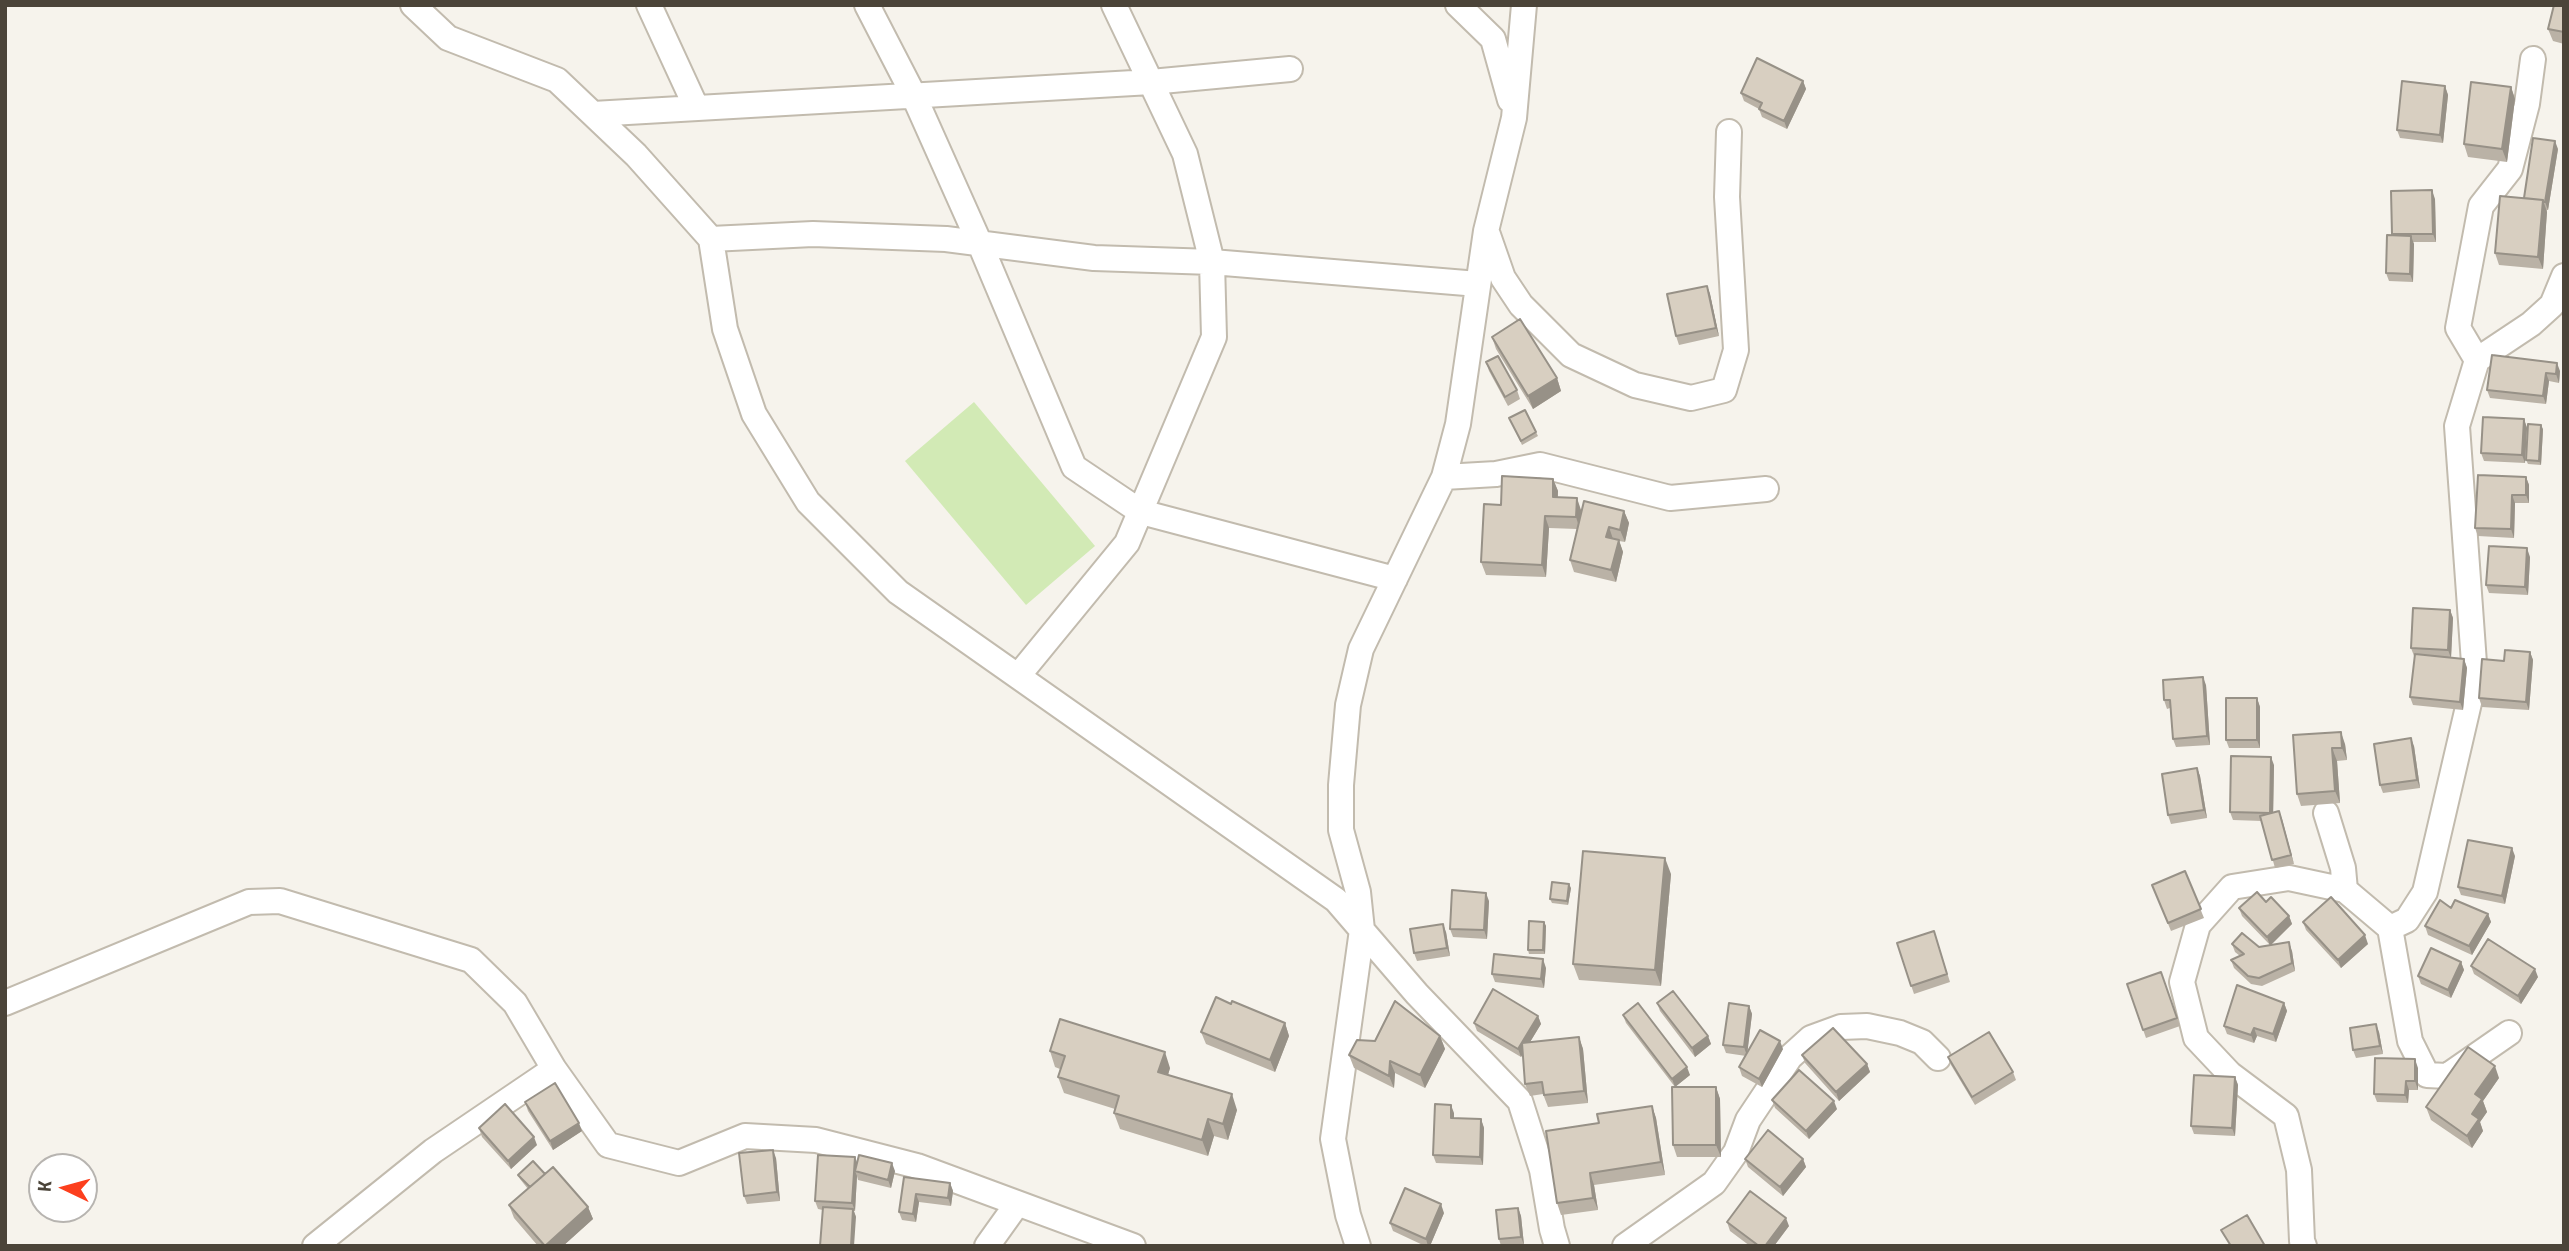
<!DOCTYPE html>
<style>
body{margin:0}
#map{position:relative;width:2569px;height:1251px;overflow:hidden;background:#f6f3ec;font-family:"Titillium Web",sans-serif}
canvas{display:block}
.frame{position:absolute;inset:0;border:7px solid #4b4439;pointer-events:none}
.north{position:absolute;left:28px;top:1153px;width:70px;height:70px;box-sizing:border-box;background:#fff;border:2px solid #b7b4b0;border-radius:50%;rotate:275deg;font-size:19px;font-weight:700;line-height:28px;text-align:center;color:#4b4439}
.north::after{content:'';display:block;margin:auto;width:24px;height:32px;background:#fc3f1d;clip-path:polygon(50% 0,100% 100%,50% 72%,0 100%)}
</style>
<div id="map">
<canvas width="2569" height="1251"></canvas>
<div class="frame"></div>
<div class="north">K</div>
</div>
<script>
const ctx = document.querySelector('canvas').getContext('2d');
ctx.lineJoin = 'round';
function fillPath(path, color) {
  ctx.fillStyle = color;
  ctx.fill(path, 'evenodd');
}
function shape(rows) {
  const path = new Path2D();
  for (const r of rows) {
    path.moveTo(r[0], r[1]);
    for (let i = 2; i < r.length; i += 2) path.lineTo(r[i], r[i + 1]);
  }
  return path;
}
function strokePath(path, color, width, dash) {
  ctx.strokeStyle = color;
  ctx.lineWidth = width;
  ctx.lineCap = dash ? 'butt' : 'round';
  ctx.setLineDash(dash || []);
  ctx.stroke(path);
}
fillPath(shape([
 [974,402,1095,546,1026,605,905,461]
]), '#d2eab5');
const minor = shape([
 [413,5,448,38,557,80,636,155,711,239,725,329,754,414,808,502,898,592,1336,900,1417,994,1520,1101,1542,1170,1552,1229,1557,1246],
 [649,5,696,107],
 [867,5,913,94,980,244,1074,467,1141,512,1395,579],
 [1458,5,1493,39,1510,100],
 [593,114,1151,82,1290,69],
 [1488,235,1503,278,1521,305,1571,355,1635,385,1691,398,1724,390,1736,350,1727,197,1729,132],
 [711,239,813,234,946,239,1094,258,1212,262,1478,284],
 [2477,360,2458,328,2481,206,2510,169,2527,104,2533,59],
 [1444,477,1496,474,1540,465,1670,498,1766,489],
 [1018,676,1127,543,1214,337,1212,262,1185,154,1114,5],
 [2326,813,2343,868,2345,890],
 [2390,928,2410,1041,2427,1075,2447,1076,2509,1033],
 [5,1003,249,902,280,901,471,960,515,1003,554,1069,608,1145,679,1163,745,1136,816,1140,917,1166,1133,1246],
 [315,1246,433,1151,554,1069],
 [987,1246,1017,1204],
 [1358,1246,1348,1215,1333,1139,1362,930,1358,892,1341,830,1341,785,1348,705,1361,649,1444,477,1458,424,1486,231,1514,118,1524,5],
 [1625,1246,1714,1183,1736,1152,1748,1120,1790,1057,1811,1038,1841,1027,1867,1026,1900,1033,1922,1042,1938,1058],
 [2304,1246,2302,1241,2299,1170,2286,1116,2230,1074,2196,1038,2182,982,2198,925,2232,887,2289,878,2345,890,2390,928,2407,920,2425,892,2475,677,2457,426,2477,360,2531,324,2552,305,2564,276]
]);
strokePath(minor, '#c2bbae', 28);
strokePath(minor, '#fff', 24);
fillPath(shape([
 [2564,5,2564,44,2553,41,2548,29],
 [1803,81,1806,89,1787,129,1762,117,1759,109,1744,101,1741,93],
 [2445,86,2448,95,2443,143,2400,138,2397,130],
 [2511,87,2515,99,2507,162,2468,157,2464,144],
 [2558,149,2548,210,2547,210,2543,269,2499,265,2495,253,2524,198],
 [2435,199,2436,242,2413,242,2414,244,2413,282,2389,281,2386,273,2392,236,2392,234],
 [1707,286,1710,294,1719,336,1679,345,1676,336],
 [1492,337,1557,378,1561,391,1533,409,1496,349],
 [2492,355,2560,371,2559,383,2549,381,2546,404,2490,398,2487,390],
 [1486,362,1517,390,1520,399,1508,406,1489,371],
 [1509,418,1536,432,1538,436,1522,445],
 [2524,419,2527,428,2525,463,2484,461,2481,453],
 [2543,429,2541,465,2528,464,2526,460],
 [2526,477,2529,485,2529,503,2515,503,2514,538,2478,536,2475,528],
 [1553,479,1558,491,1558,497,1581,510,1624,511,1629,523,1625,542,1619,541,1623,552,1616,582,1574,572,1570,560,1577,529,1549,528,1546,577,1486,575,1481,562,1501,505],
 [2530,557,2528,595,2489,593,2486,585],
 [2450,610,2453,618,2451,658,2464,659,2467,668,2463,710,2413,705,2410,697,2415,656,2414,656,2411,648],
 [2530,652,2533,660,2529,710,2482,707,2479,698],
 [2206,685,2210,745,2176,747,2173,739,2170,708,2167,709,2164,700],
 [2257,698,2260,707,2260,748,2229,748,2226,740],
 [2293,735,2345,744,2347,760,2337,761,2340,803,2301,806,2297,794],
 [2414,746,2420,788,2383,793,2380,785],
 [2274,765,2273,813,2279,811,2294,864,2275,868,2262,821,2233,820,2230,812],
 [2197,768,2200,776,2207,818,2171,824,2168,815],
 [2515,856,2505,904,2461,895,2458,887],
 [2185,871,2204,918,2171,931,2152,885],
 [1671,874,1661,986,1579,980,1573,964],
 [1571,888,1568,905,1552,903,1550,899],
 [1489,901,1487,939,1453,937,1450,929],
 [2266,902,2289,916,2292,924,2270,945,2292,951,2295,971,2262,986,2251,984,2234,968,2231,960,2240,956,2235,952,2232,944,2259,947,2270,945,2242,916,2239,908],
 [2451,908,2488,914,2491,922,2472,955,2428,935,2425,926],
 [1544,922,1546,926,1545,954,1529,954,1528,950],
 [2303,922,2368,944,2341,968,2306,930],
 [1934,931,1950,982,1914,994,1897,943],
 [1446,932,1450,956,1417,961,1414,953],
 [2461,962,2464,970,2451,998,2421,984,2418,976],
 [2471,966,2538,977,2521,1004,2474,974],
 [1546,968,1544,988,1495,982,1492,974],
 [2161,972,2180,1026,2146,1038,2127,984],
 [1657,1003,1708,1036,1711,1044,1695,1057,1660,1011],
 [2284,1003,2287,1011,2276,1042,2257,1036,2254,1043,2227,1034,2224,1026],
 [1231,1004,1285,1023,1289,1036,1275,1072,1206,1044,1201,1032],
 [1749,1006,1752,1014,1747,1053,1783,1049,1762,1087,1742,1076,1739,1067,1746,1056,1726,1053,1723,1045],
 [1623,1015,1690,1075,1675,1087,1626,1023],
 [1538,1016,1541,1024,1530,1042,1579,1037,1583,1049,1588,1103,1548,1107,1543,1094,1530,1096,1525,1084,1523,1054,1521,1057,1477,1031,1474,1023],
 [2379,1032,2383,1054,2356,1058,2353,1050],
 [1440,1036,1445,1049,1425,1088,1395,1073,1394,1088,1354,1068,1349,1055,1375,1041],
 [1050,1051,1170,1068,1168,1075,1237,1110,1228,1140,1214,1136,1208,1156,1120,1129,1114,1113,1115,1109,1064,1093,1058,1077,1060,1069,1055,1067],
 [1802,1055,1867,1064,1870,1072,1839,1101,1805,1063],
 [1948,1057,2013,1072,2016,1080,1975,1105,1951,1065],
 [2418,1068,2418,1090,2409,1090,2408,1103,2377,1102,2374,1094],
 [2235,1077,2238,1085,2235,1136,2194,1134,2191,1126],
 [2499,1078,2483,1101,2487,1112,2480,1122,2483,1131,2472,1148,2431,1120,2426,1107],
 [1716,1087,1720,1099,1721,1157,1677,1157,1673,1145],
 [1772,1100,1837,1109,1809,1139,1775,1108],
 [525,1102,582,1131,553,1150,528,1111],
 [1652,1106,1656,1118,1665,1175,1594,1185,1598,1210,1561,1215,1557,1203,1599,1123],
 [1454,1113,1454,1118,1481,1119,1484,1128,1483,1165,1436,1163,1433,1155],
 [479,1128,537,1145,511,1169,482,1137],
 [776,1158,780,1201,747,1204,744,1196],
 [1745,1159,1803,1159,1806,1167,1783,1196,1748,1167],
 [857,1164,895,1171,891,1188,858,1180,857,1176,855,1211,854,1211,856,1217,818,1209,815,1201],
 [545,1174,588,1207,593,1219,563,1246,538,1246,514,1218,509,1205,528,1189,520,1179,518,1175],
 [904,1177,950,1183,953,1191,951,1206,919,1202,916,1222,902,1220,899,1212],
 [1518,1208,1521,1216,1524,1245,1501,1246,1499,1239],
 [1444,1213,1430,1246,1425,1246,1393,1231,1390,1223],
 [1727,1222,1789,1226,1774,1246,1750,1246,1730,1231]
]), '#bab2a6');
fillPath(shape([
 [1803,81,1806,89,1787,129,1784,121],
 [2445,86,2448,95,2443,143,2440,135],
 [2511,87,2515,99,2507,162,2502,149],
 [2555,141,2558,149,2548,210,2545,202],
 [2432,190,2435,199,2436,242,2433,234],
 [2543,200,2547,212,2543,269,2538,257],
 [2411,236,2414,244,2413,282,2410,274],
 [1707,286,1710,294,1719,336,1716,328],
 [2557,363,2560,371,2559,383,2556,374],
 [2546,373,2549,381,2546,404,2543,396],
 [1557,378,1561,391,1533,409,1528,396],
 [2524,419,2527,428,2525,463,2522,455],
 [2541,425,2543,429,2541,465,2539,461],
 [2526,477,2529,485,2529,503,2526,495],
 [1553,479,1558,491,1557,509,1553,497],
 [2512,495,2515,503,2514,538,2511,529],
 [1577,498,1581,510,1580,530,1576,517],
 [1624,511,1629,523,1625,542,1620,530],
 [1545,516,1549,528,1546,577,1542,565],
 [1609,527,1613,539,1606,537],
 [1619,540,1623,552,1616,582,1611,570],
 [2527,548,2530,557,2528,595,2525,587],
 [2450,610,2453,618,2451,658,2448,650],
 [2530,652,2533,660,2529,710,2526,702],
 [2464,659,2467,668,2463,710,2460,702],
 [2203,677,2206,685,2210,745,2207,736],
 [2257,698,2260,707,2260,748,2257,740],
 [2341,732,2345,744,2347,760,2342,748],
 [2411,738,2414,746,2420,788,2417,780],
 [2332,748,2337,761,2340,803,2335,791],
 [2271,757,2274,765,2273,821,2270,813],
 [2197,768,2200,776,2207,818,2204,810],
 [2279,811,2282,819,2294,864,2291,855],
 [2512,848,2515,856,2505,904,2502,896],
 [1665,858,1671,874,1661,986,1655,970],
 [1569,884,1571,888,1568,905,1567,901],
 [1486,893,1489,901,1487,939,1484,930],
 [2488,914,2491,922,2472,955,2469,946],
 [2289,916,2292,924,2270,946,2267,937],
 [1544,922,1546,926,1545,954,1543,950],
 [1443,924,1446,932,1450,956,1447,948],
 [2365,935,2368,944,2341,968,2338,960],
 [2289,942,2292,951,2295,971,2292,963],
 [1543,959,1546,968,1544,988,1541,979],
 [2461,962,2464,970,2451,998,2448,990],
 [2535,969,2538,977,2521,1004,2518,996],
 [2284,1003,2287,1011,2276,1042,2273,1034],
 [1749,1006,1752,1014,1747,1056,1744,1047],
 [1538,1016,1541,1024,1521,1057,1518,1049],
 [1285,1023,1289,1036,1275,1072,1270,1060],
 [2376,1024,2379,1032,2383,1054,2380,1046],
 [2254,1028,2257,1036,2254,1043,2251,1035],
 [1440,1036,1445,1049,1425,1088,1420,1075],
 [1708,1036,1711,1044,1695,1057,1692,1048],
 [1579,1037,1583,1049,1588,1103,1584,1091],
 [1780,1041,1783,1049,1762,1087,1759,1079],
 [1165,1052,1170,1068,1164,1088,1158,1072],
 [2415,1059,2418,1068,2418,1090,2415,1081],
 [1390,1061,1395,1073,1394,1088,1389,1076],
 [1867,1064,1870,1072,1839,1101,1836,1092],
 [2495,1066,2499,1078,2483,1101,2487,1112,2480,1122,2483,1131,2472,1148,2467,1136,2475,1094],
 [1687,1067,1690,1075,1675,1087,1672,1079],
 [2235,1077,2238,1085,2235,1136,2232,1128],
 [2406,1081,2409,1090,2408,1103,2405,1095],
 [1716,1087,1720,1099,1721,1157,1716,1145],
 [1232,1094,1237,1110,1228,1140,1223,1124],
 [1834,1101,1837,1109,1809,1139,1806,1131],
 [1451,1105,1454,1113,1454,1126,1451,1118],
 [1652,1106,1656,1118,1665,1175,1661,1162],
 [1208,1119,1214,1136,1208,1156,1202,1140],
 [1481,1119,1484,1128,1483,1165,1480,1157],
 [579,1123,582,1131,553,1150,550,1141],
 [534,1137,537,1145,511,1169,508,1161],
 [773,1150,776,1158,780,1201,777,1192],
 [855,1157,858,1165,855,1171,857,1176,855,1211,852,1203],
 [1803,1159,1806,1167,1783,1196,1780,1187],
 [892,1163,895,1171,891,1188,888,1180],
 [1590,1173,1594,1185,1598,1210,1593,1198],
 [950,1183,953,1191,951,1206,948,1198],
 [916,1194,919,1202,916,1222,913,1214],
 [1441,1204,1444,1213,1430,1246,1428,1246,1426,1239],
 [588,1207,593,1219,563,1246,545,1246],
 [1518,1208,1521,1216,1524,1245,1521,1237],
 [853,1209,856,1217,854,1246,851,1246],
 [1786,1218,1789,1226,1774,1246,1765,1246]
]), '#979187');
const building = shape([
 [2554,5,2564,5,2564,32,2548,29,2554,5],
 [1757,58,1803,81,1784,121,1759,109,1762,103,1741,93,1757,58],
 [2402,81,2445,86,2440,135,2397,130,2402,81],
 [2471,82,2511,87,2502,149,2464,144,2471,82],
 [2533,138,2555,141,2545,202,2543,202,2543,200,2524,198,2533,138],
 [2432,190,2433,234,2392,234,2391,191,2432,190],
 [2500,196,2543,200,2538,257,2495,253,2500,196],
 [2387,235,2411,236,2410,274,2386,273,2387,235],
 [1707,286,1716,328,1676,336,1667,294,1707,286],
 [1520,319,1557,378,1528,396,1492,337,1520,319],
 [2492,355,2557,363,2556,374,2546,373,2543,396,2487,390,2492,355],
 [1498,356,1517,390,1505,397,1486,362,1498,356],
 [1525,410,1536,432,1521,441,1509,418,1525,410],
 [2483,417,2524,419,2522,455,2481,453,2483,417],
 [2528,424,2541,425,2539,461,2526,460,2528,424],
 [2478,475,2526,477,2526,495,2512,495,2511,529,2475,528,2478,475],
 [1502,476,1553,479,1553,497,1577,498,1576,517,1545,516,1542,565,1481,562,1484,504,1501,505,1502,476],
 [1584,501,1624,511,1620,530,1609,527,1606,537,1619,540,1611,570,1570,560,1584,501],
 [2489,546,2527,548,2525,587,2486,585,2489,546],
 [2413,608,2450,610,2448,650,2411,648,2413,608],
 [2505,650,2530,652,2526,702,2479,698,2482,659,2504,661,2505,650],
 [2415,654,2464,659,2460,702,2410,697,2415,654],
 [2203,677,2207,736,2173,739,2170,700,2164,700,2163,680,2203,677],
 [2226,698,2257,698,2257,740,2226,740,2226,698],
 [2341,732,2342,748,2332,748,2335,791,2297,794,2293,735,2341,732],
 [2411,738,2417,780,2380,785,2374,744,2411,738],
 [2231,756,2271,757,2270,813,2230,812,2231,756],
 [2197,768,2204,810,2168,815,2162,774,2197,768],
 [2279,811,2291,855,2272,860,2260,816,2279,811],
 [2468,840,2512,848,2502,896,2458,887,2468,840],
 [1583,851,1665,858,1655,970,1573,964,1583,851],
 [2185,871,2201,909,2168,923,2152,885,2185,871],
 [1552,882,1569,884,1567,901,1550,899,1552,882],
 [1452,890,1486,893,1484,930,1450,929,1452,890],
 [2257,892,2266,902,2271,897,2289,916,2267,937,2239,908,2257,892],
 [2331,897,2365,935,2338,960,2303,922,2331,897],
 [2440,900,2451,908,2455,900,2488,914,2469,946,2425,926,2440,900],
 [1529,921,1544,922,1543,950,1528,950,1529,921],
 [1443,924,1447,948,1414,953,1410,929,1443,924],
 [1934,931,1947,974,1911,986,1897,943,1934,931],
 [2242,933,2259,947,2289,942,2292,963,2259,978,2248,976,2231,960,2244,954,2232,944,2242,933],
 [2488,939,2535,969,2518,996,2471,966,2488,939],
 [2431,948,2461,962,2448,990,2418,976,2431,948],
 [1494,954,1543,959,1541,979,1492,974,1494,954],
 [2161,972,2177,1018,2143,1030,2127,984,2161,972],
 [2237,985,2284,1003,2273,1034,2254,1028,2251,1035,2224,1026,2237,985],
 [1493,989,1538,1016,1518,1049,1474,1023,1493,989],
 [1673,991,1708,1036,1692,1048,1657,1003,1673,991],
 [1216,997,1231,1004,1232,1001,1285,1023,1270,1060,1201,1032,1216,997],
 [1395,1001,1440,1036,1420,1075,1390,1061,1389,1076,1349,1055,1357,1040,1375,1041,1395,1001],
 [1638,1003,1687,1067,1672,1079,1623,1015,1638,1003],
 [1729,1003,1749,1006,1744,1047,1723,1045,1729,1003],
 [1060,1019,1165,1052,1158,1072,1232,1094,1223,1124,1208,1119,1202,1140,1114,1113,1119,1096,1058,1077,1065,1056,1050,1051,1060,1019],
 [2376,1024,2380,1046,2353,1050,2350,1028,2376,1024],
 [1833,1028,1867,1064,1836,1092,1802,1055,1833,1028],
 [1760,1030,1780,1041,1759,1079,1739,1067,1760,1030],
 [1989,1032,2013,1072,1972,1097,1948,1057,1989,1032],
 [1579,1037,1584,1091,1544,1095,1542,1082,1525,1084,1522,1043,1579,1037],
 [2468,1047,2495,1066,2475,1094,2482,1099,2472,1114,2479,1119,2467,1136,2426,1107,2468,1047],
 [2375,1058,2415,1059,2415,1081,2406,1081,2405,1095,2374,1094,2375,1058],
 [1799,1070,1834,1101,1806,1131,1772,1100,1799,1070],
 [2194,1075,2235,1077,2232,1128,2191,1126,2194,1075],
 [555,1083,579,1123,550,1141,525,1102,555,1083],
 [1672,1087,1716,1087,1716,1145,1673,1145,1672,1087],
 [505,1104,534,1137,508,1161,479,1128,505,1104],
 [1435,1104,1451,1105,1451,1118,1481,1119,1480,1157,1433,1155,1435,1104],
 [1652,1106,1661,1162,1590,1173,1593,1198,1557,1203,1546,1131,1599,1123,1597,1114,1652,1106],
 [1768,1130,1803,1159,1780,1187,1745,1159,1768,1130],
 [773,1150,777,1192,744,1196,739,1153,773,1150],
 [818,1155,855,1157,852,1203,815,1201,818,1155],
 [859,1155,892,1163,888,1180,855,1171,859,1155],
 [533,1161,545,1174,530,1187,518,1175,533,1161],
 [553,1167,588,1207,545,1246,509,1205,553,1167],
 [904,1177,950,1183,948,1198,916,1194,913,1214,899,1212,904,1177],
 [1405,1188,1441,1204,1426,1239,1390,1223,1405,1188],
 [1750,1191,1786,1218,1765,1246,1759,1246,1727,1222,1750,1191],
 [823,1207,853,1209,851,1246,820,1246,823,1207],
 [1518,1208,1521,1237,1499,1239,1496,1210,1518,1208],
 [2247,1215,2265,1246,2231,1246,2221,1230,2247,1215]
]);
fillPath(building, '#d8cfc1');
strokePath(building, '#979187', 2);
</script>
